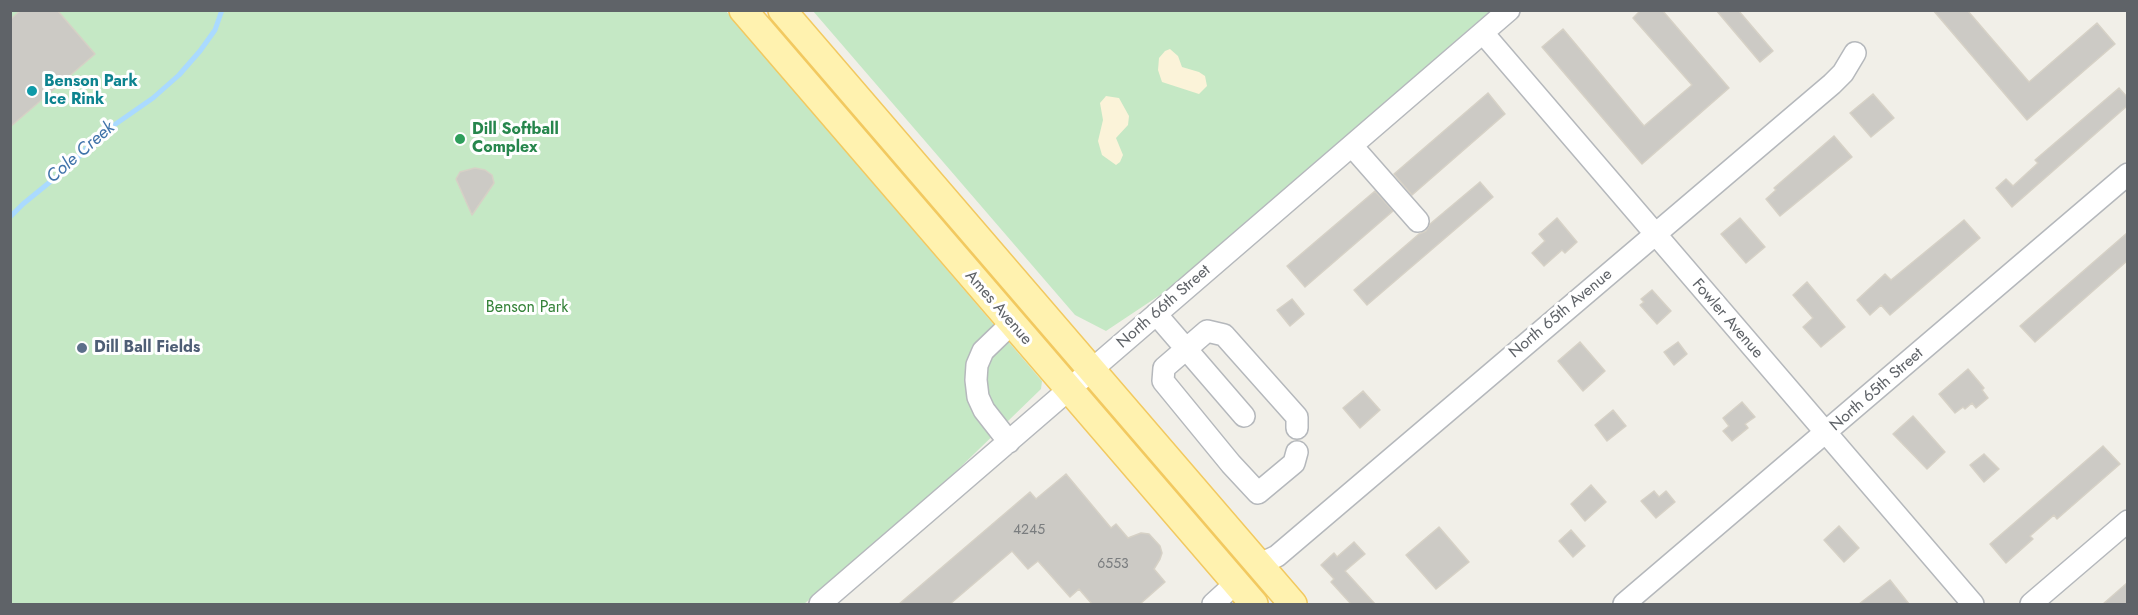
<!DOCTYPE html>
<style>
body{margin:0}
#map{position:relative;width:2138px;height:615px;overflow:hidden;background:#f1efe8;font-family:Jost,sans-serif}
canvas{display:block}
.frame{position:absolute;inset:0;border:12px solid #5f6368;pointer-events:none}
</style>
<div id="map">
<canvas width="2138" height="615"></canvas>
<div class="frame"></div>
</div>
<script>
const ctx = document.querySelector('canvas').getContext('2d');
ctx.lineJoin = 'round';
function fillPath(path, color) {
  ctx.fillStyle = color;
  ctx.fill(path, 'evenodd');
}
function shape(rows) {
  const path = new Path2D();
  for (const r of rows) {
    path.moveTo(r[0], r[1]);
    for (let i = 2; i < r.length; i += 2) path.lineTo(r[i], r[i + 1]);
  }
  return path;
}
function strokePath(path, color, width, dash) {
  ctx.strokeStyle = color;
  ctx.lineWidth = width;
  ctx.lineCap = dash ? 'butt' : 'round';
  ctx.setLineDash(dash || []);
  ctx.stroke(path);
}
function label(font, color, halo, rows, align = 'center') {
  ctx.font = font + ' Jost,sans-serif';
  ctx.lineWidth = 6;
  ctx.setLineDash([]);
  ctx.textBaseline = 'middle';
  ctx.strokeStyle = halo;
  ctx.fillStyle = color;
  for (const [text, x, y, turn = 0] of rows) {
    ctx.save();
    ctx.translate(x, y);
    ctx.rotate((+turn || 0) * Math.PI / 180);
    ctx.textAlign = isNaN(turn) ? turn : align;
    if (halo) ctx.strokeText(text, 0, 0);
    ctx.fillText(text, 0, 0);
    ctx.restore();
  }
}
fillPath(shape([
 [11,11,726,11,1042,381,1041,389,941,486,804,604,11,604],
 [813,11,1490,11,1175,285,1106,331,1075,315]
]), '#c5e8c5');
fillPath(shape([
 [1170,49,1178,56,1182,67,1199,72,1205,76,1207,86,1199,94,1162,82,1158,70,1159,58,1165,51],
 [1106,96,1119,98,1129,116,1128,125,1116,138,1123,155,1120,162,1116,165,1102,155,1098,141,1103,120,1100,103]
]), '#fbf3d9');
strokePath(shape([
 [10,217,23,204,72,164,97,137,153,98,179,75,200,51,215,30,222,10]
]), '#aadaff', 5);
const building = shape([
 [21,10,57,10,95,54,10,127,10,20,21,10],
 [1641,10,1662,10,1729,88,1642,164,1542,47,1563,29,1644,126,1692,85,1633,18,1641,10],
 [1716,10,1738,10,1773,51,1760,62,1716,10],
 [1933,10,1967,10,2029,82,2097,23,2115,44,2027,120,1933,10],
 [2119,88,2127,97,2127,106,2012,207,1996,188,2006,179,2013,186,2038,163,2035,160,2119,88],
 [1488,93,1505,114,1412,195,1394,174,1488,93],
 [1873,94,1894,118,1871,137,1850,113,1873,94],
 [1834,136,1852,157,1780,216,1766,199,1776,190,1774,188,1834,136],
 [475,168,485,170,492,175,494,183,472,215,456,179,460,172,475,168],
 [1480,182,1493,197,1367,305,1354,290,1419,234,1426,231,1430,224,1480,182],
 [1375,191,1393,211,1305,287,1287,266,1375,191],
 [1557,218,1577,242,1565,253,1562,250,1544,266,1532,253,1545,241,1539,234,1557,218],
 [1740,218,1765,247,1746,263,1721,234,1740,218],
 [1964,220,1980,238,1890,315,1881,305,1870,315,1857,300,1885,274,1891,280,1964,220],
 [2127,233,2127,261,2035,342,2020,326,2127,233],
 [1807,282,1845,327,1821,347,1803,327,1813,318,1793,295,1807,282],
 [1652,290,1671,311,1657,324,1640,305,1644,302,1641,299,1652,290],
 [1292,299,1304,314,1290,326,1277,310,1292,299],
 [1580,342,1605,371,1583,391,1558,361,1580,342],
 [1678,342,1687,354,1674,365,1664,352,1678,342],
 [1968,369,1984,388,1982,390,1988,398,1976,408,1972,403,1965,409,1963,407,1955,413,1939,394,1968,369],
 [1363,391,1380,410,1360,428,1343,408,1363,391],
 [1742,402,1755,417,1745,424,1748,428,1732,441,1723,431,1729,426,1723,418,1742,402],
 [1613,410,1626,426,1607,441,1595,425,1613,410],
 [1913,416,1945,452,1927,469,1893,434,1913,416],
 [2103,446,2120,464,2057,519,2054,515,2030,536,2033,539,2006,563,1990,544,2103,446],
 [1984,454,1999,469,1984,482,1970,465,1984,454],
 [1066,474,1111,528,1116,524,1128,538,1141,533,1149,534,1160,546,1162,553,1160,559,1154,569,1165,582,1140,604,1092,604,1079,589,1070,597,1038,561,1028,569,1012,551,950,604,899,604,1030,492,1036,499,1066,474],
 [1591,485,1606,502,1585,521,1571,504,1591,485],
 [1654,491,1659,497,1666,491,1675,502,1656,518,1641,501,1654,491],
 [1839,526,1859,548,1844,562,1824,540,1839,526],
 [1439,527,1469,562,1436,589,1406,555,1439,527],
 [1571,530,1585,546,1573,557,1559,541,1571,530],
 [1354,542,1365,554,1345,571,1375,604,1351,604,1331,582,1334,579,1321,565,1334,553,1337,557,1354,542],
 [1890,580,1909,604,1859,604,1890,580],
 [2127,583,2127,604,2103,604,2127,583]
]);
fillPath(building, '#cccac5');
strokePath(building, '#d6d1c6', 1.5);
const minor = shape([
 [1483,33,1973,604],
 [1352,146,1418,221],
 [1156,314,1244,416],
 [1009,442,984,410,978,397,976,380,977,365,983,351,1011,324],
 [1297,452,1294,463,1258,493,1231,464,1163,381,1164,368,1207,331,1224,335,1297,417,1297,428],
 [1258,565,1277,556,1832,84,1843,73,1855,53],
 [820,604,1509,10],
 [1213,604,1236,583],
 [1624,604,2128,174],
 [2031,604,2128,521]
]);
const major = shape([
 [743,10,1254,604],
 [782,10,1293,604]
]);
strokePath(minor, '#b5b8bc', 24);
strokePath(major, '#f2c960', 30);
strokePath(minor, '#fff', 21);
strokePath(major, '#fff2af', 27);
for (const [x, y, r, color] of [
 [32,91,6,"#0f9aa8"],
 [460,139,6,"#2e9e5b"],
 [82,348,6,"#5c6f8a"]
]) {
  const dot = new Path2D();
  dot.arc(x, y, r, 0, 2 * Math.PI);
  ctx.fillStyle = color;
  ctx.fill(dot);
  strokePath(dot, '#fff', 2);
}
label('14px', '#7a7d7f', null, [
 ["4245",1029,531],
 ["6553",1113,565]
]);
label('bold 16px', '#0d838f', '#fff', [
 ["Benson Park",44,82],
 ["Ice Rink",44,100]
], 'left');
label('bold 16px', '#27864d', '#fff', [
 ["Dill Softball",472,130],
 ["Complex",472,148]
], 'left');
label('16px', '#5f6368', '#fff', [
 ["North 66th Street",1164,307,-41],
 ["Ames Avenue",998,308,49],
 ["North 65th Avenue",1561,314,-40],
 ["Fowler Avenue",1727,319,49],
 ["North 65th Street",1877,390,-41]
]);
label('16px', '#348238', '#fff', [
 ["Benson Park",527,308]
]);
label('bold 16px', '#4e5e75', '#fff', [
 ["Dill Ball Fields",94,348]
], 'left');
label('italic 18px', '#4174aa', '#fff', [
 ["Cole Creek",81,153,-41]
]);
</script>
